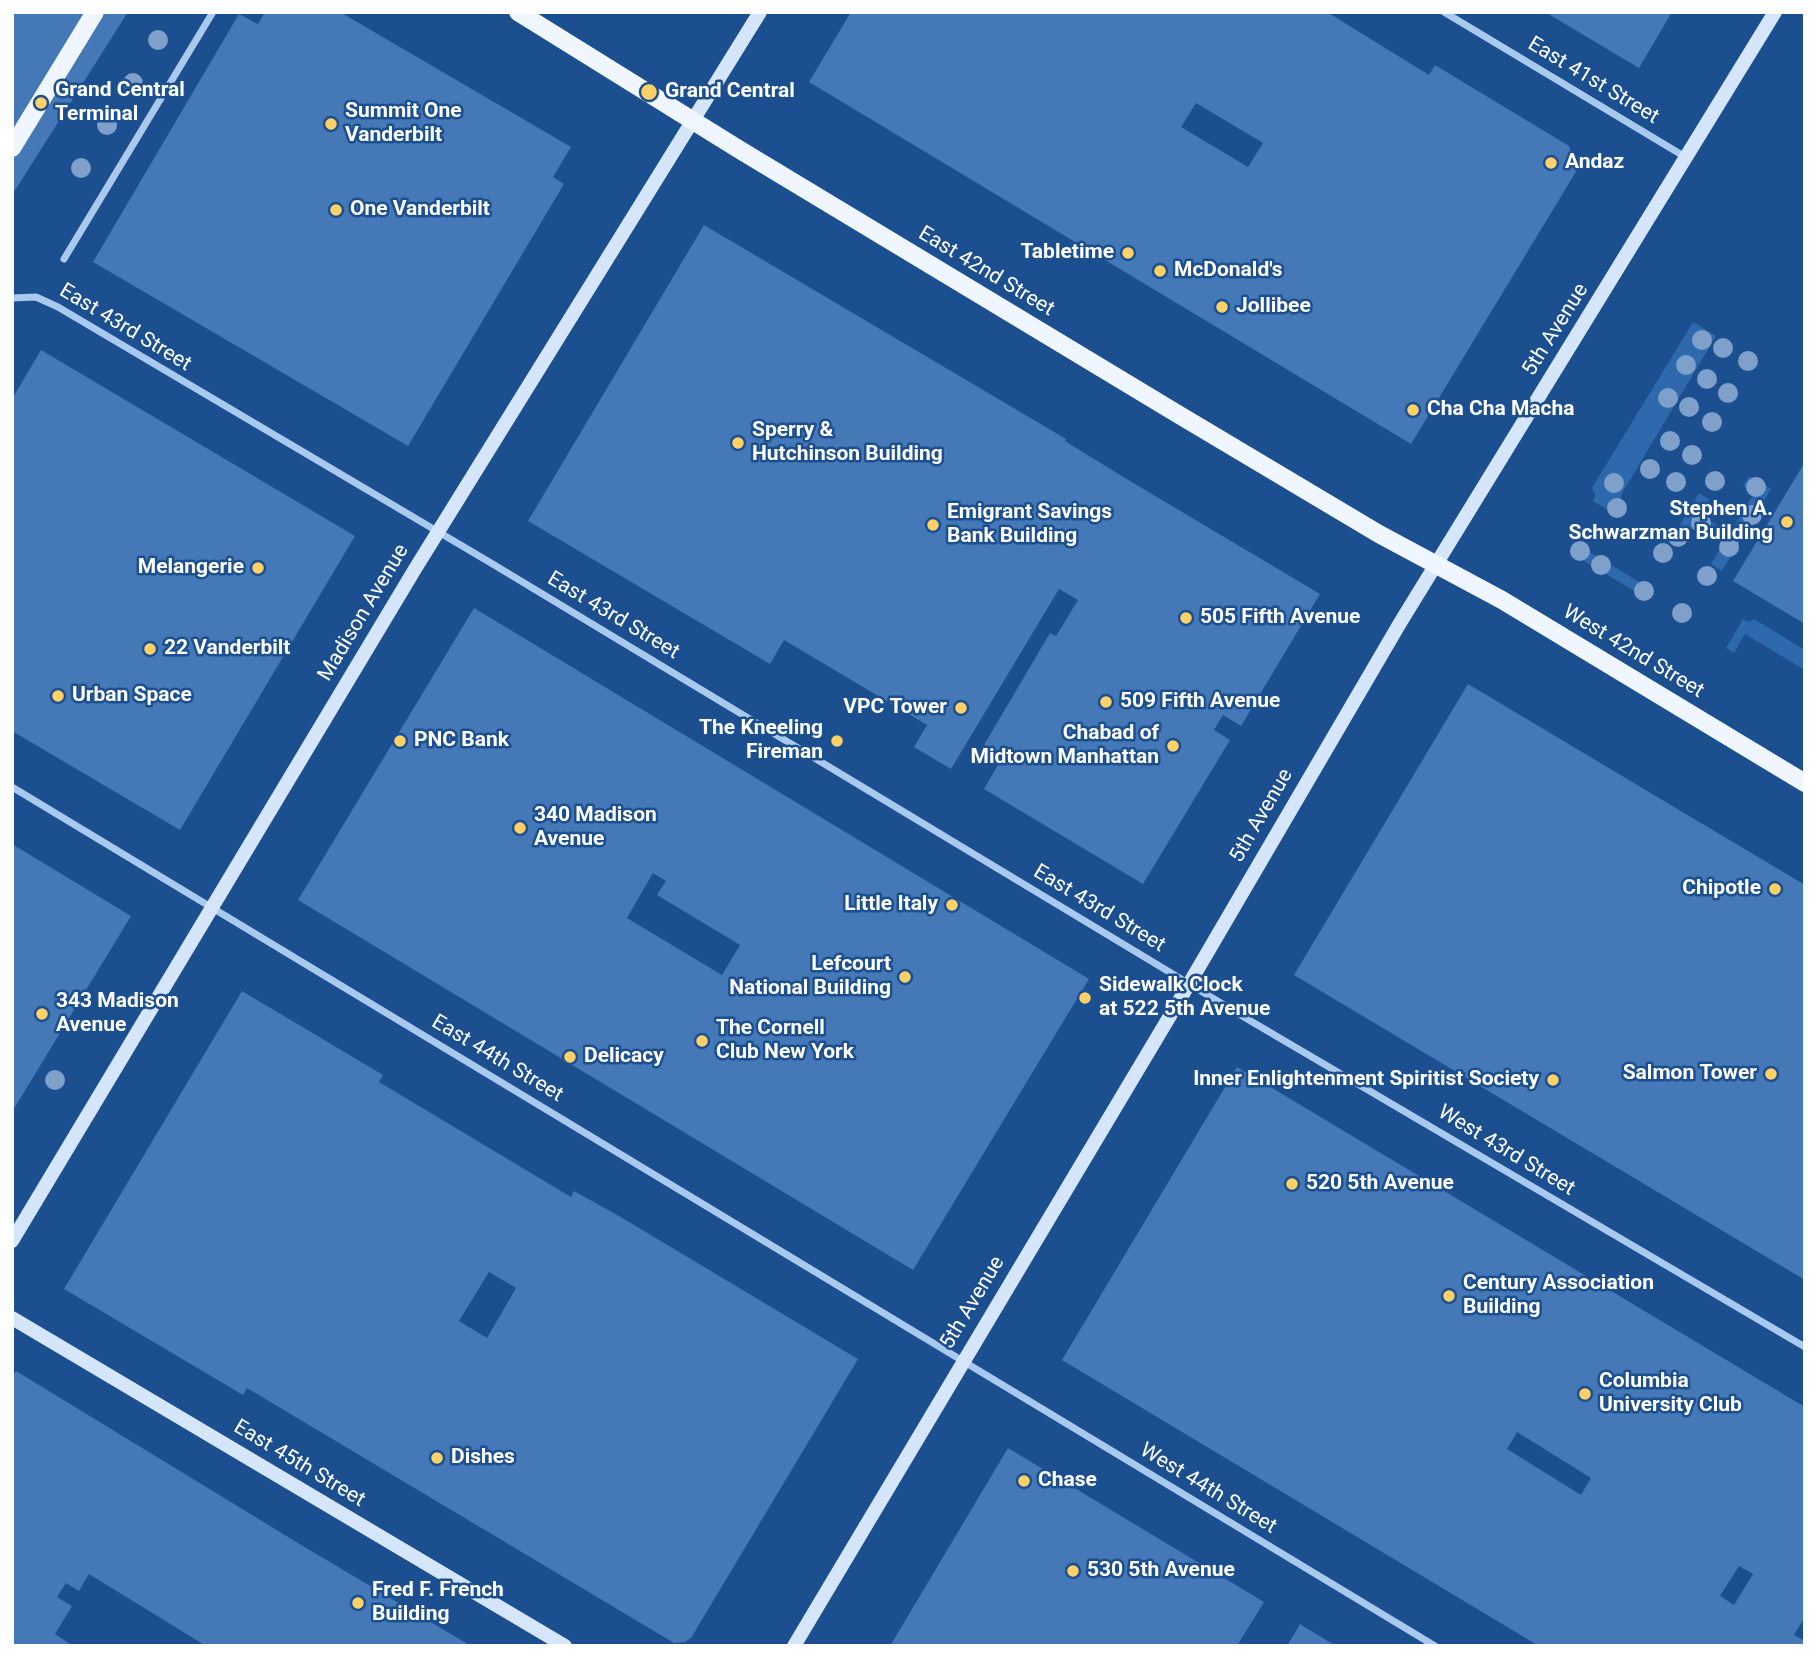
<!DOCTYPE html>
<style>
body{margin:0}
#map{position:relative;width:1817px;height:1658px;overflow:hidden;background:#1b4f8f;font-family:Roboto,sans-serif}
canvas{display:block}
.frame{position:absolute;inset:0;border:14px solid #fff;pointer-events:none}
</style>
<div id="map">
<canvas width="1817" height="1658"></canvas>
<div class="frame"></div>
</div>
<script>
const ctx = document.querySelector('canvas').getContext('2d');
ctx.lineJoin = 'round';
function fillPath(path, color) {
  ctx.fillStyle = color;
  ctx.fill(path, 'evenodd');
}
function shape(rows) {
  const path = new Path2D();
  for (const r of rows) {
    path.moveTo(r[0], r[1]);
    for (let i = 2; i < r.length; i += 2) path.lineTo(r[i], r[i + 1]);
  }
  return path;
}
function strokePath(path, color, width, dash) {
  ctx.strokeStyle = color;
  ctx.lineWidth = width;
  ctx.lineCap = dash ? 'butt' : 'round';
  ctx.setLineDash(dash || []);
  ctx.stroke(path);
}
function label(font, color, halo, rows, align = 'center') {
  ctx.font = font + ' Roboto,sans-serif';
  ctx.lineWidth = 5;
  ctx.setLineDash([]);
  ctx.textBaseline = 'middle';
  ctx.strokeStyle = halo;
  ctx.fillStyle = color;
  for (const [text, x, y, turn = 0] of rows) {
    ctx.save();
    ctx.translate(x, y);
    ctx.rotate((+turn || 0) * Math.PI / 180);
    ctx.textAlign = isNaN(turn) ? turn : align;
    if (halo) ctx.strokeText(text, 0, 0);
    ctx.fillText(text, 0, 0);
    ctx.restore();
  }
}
fillPath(shape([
 [1693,322,1716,336,1621,495,1621,502,1627,507,1621,518,1593,501,1595,495,1592,488],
 [1749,476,1771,489,1722,571,1711,564,1723,543,1694,526,1681,546,1671,540,1699,493,1709,499,1700,515,1730,533,1754,494,1743,486],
 [1578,545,1651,589,1646,598,1572,554],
 [1743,619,1749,622,1754,619,1805,650,1805,670,1745,634,1734,653,1726,648]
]), '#2e69ad');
fillPath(shape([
 [12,12,128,12,12,195],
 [265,12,340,12,571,147,553,177,564,184,408,446,93,262,239,14,258,24],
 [851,12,1327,12,1429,75,1435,65,1569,146,1577,170,1411,444,809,82],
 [1196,103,1263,143,1248,167,1181,127],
 [1545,12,1672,12,1639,68],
 [704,225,1066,439,1065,441,1125,478,1320,594,1241,726,1223,715,1214,730,1230,740,1143,884,984,789,1003,756,984,745,1050,633,1056,636,1078,600,1059,589,951,769,914,747,927,725,784,640,770,664,528,521],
 [41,350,355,536,180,830,12,731,12,399],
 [1805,462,1805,624,1733,581],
 [474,608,1089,979,913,1270,298,900],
 [653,873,666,881,657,895,740,945,722,975,627,918],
 [1468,684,1805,885,1805,1280,1294,975],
 [12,844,131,916,12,1112],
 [242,991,383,1075,379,1082,571,1197,574,1191,619,1216,858,1359,691,1638,685,1642,674,1643,247,1388,243,1395,64,1289],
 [489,1272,516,1288,487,1338,459,1321],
 [1237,1067,1805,1407,1805,1617,1794,1635,1805,1641,1805,1646,1539,1646,1062,1360],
 [1517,1432,1591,1478,1581,1495,1507,1449],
 [1739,1566,1753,1574,1734,1605,1720,1596],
 [16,1371,298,1543,471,1646,206,1646,89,1574,79,1591,66,1583,57,1597,72,1606,55,1634,73,1646,12,1646,12,1376],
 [1008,1448,1264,1602,1237,1646,890,1646],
 [1300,1624,1336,1646,1287,1646]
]), '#4478b7');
strokePath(shape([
 [1444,12,1687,158],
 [64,259,213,12],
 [12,298,36,297,58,307,491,563,1249,1020,1805,1347],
 [12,787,1435,1646]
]), '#a9c9ee', 7);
strokePath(shape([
 [12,1241,415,569,760,12],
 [12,1318,565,1646],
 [794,1646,1189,984,1400,623,1775,12]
]), '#d6e6fa', 14);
strokePath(shape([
 [518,12,740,150,1181,416,1379,534,1502,600,1805,783]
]), '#f0f6ff', 18);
strokePath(shape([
 [12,148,95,12]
]), '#f0f6ff', 18);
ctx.fillStyle = '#7ea0ca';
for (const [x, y] of [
 [158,40],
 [133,83],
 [107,125],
 [81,168],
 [1702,340],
 [1723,348],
 [1748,361],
 [1686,365],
 [1707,379],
 [1728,393],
 [1668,398],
 [1689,407],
 [1712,422],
 [1670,441],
 [1692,455],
 [1650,469],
 [1715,481],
 [1676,482],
 [1614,483],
 [1756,487],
 [1617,508],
 [1752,515],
 [1701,523],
 [1678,537],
 [1729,547],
 [1580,551],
 [1663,553],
 [1601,565],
 [1707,576],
 [1644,591],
 [1682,613],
 [55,1080]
]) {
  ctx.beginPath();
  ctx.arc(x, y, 10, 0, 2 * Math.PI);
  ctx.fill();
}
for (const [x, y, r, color] of [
 [649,92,9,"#ffd166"],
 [41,103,7,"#ffd166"],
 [331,124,7,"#ffd166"],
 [1551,163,7,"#ffd166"],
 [336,210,7,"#ffd166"],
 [1128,253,7,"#ffd166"],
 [1160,271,7,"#ffd166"],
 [1222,307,7,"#ffd166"],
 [1413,410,7,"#ffd166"],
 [738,443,7,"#ffd166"],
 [1787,522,7,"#ffd166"],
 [933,525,7,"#ffd166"],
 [258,568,7,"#ffd166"],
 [1186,618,7,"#ffd166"],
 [150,649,7,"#ffd166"],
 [58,696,7,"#ffd166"],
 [1106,702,7,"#ffd166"],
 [961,708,7,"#ffd166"],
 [400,741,7,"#ffd166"],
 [837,741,7,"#ffd166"],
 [1173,746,7,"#ffd166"],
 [520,828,7,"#ffd166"],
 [1775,889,7,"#ffd166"],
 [952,905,7,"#ffd166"],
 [905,977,7,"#ffd166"],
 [1085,998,7,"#ffd166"],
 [42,1014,7,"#ffd166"],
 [702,1041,7,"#ffd166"],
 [570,1057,7,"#ffd166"],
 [1771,1074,7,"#ffd166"],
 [1553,1080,7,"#ffd166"],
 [1292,1184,7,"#ffd166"],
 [1449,1296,7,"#ffd166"],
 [1585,1394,7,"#ffd166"],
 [437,1458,7,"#ffd166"],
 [1024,1481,7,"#ffd166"],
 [1073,1571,7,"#ffd166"],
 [358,1603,7,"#ffd166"]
]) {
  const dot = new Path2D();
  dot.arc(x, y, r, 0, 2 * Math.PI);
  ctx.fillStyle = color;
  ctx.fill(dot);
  strokePath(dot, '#1b4f8f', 2.5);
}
label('21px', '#fff', '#1b4f8f', [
 ["East 41st Street",1593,81,31],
 ["East 42nd Street",986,272,31],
 ["East 43rd Street",125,328,31],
 ["5th Avenue",1556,330,-58],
 ["Madison Avenue",364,613,-59],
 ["East 43rd Street",613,616,31],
 ["West 42nd Street",1633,652,31],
 ["5th Avenue",1262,816,-60],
 ["East 43rd Street",1099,909,31],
 ["East 44th Street",497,1059,31],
 ["West 43rd Street",1506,1151,31],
 ["5th Avenue",973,1303,-59],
 ["East 45th Street",299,1464,31],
 ["West 44th Street",1208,1489,31]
]);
label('bold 21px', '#fff', '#1b4f8f', [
 ["Grand Central",55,91],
 ["Terminal",55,115],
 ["Grand Central",665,92],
 ["Summit One",345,112],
 ["Vanderbilt",345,136],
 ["Andaz",1565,163],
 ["One Vanderbilt",350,210],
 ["Tabletime",1114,253,"right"],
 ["McDonald's",1174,271],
 ["Jollibee",1236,307],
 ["Cha Cha Macha",1427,410],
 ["Sperry &",752,431],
 ["Hutchinson Building",752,455],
 ["Stephen A.",1773,510,"right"],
 ["Schwarzman Building",1773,534,"right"],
 ["Emigrant Savings",947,513],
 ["Bank Building",947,537],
 ["Melangerie",244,568,"right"],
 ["505 Fifth Avenue",1200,618],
 ["22 Vanderbilt",164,649],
 ["Urban Space",72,696],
 ["509 Fifth Avenue",1120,702],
 ["VPC Tower",947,708,"right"],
 ["The Kneeling",823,729,"right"],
 ["Fireman",823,753,"right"],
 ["Chabad of",1159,734,"right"],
 ["Midtown Manhattan",1159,758,"right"],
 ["PNC Bank",414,741],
 ["340 Madison",534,816],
 ["Avenue",534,840],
 ["Chipotle",1761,889,"right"],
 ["Little Italy",938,905,"right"],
 ["Lefcourt",891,965,"right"],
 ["National Building",891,989,"right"],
 ["Sidewalk Clock",1099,986],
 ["at 522 5th Avenue",1099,1010],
 ["343 Madison",56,1002],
 ["Avenue",56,1026],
 ["The Cornell",716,1029],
 ["Club New York",716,1053],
 ["Delicacy",584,1057],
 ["Salmon Tower",1757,1074,"right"],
 ["Inner Enlightenment Spiritist Society",1539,1080,"right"],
 ["520 5th Avenue",1306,1184],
 ["Century Association",1463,1284],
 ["Building",1463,1308],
 ["Columbia",1599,1382],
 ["University Club",1599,1406],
 ["Dishes",451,1458],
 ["Chase",1038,1481],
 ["530 5th Avenue",1087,1571],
 ["Fred F. French",372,1591],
 ["Building",372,1615]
], 'left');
</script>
